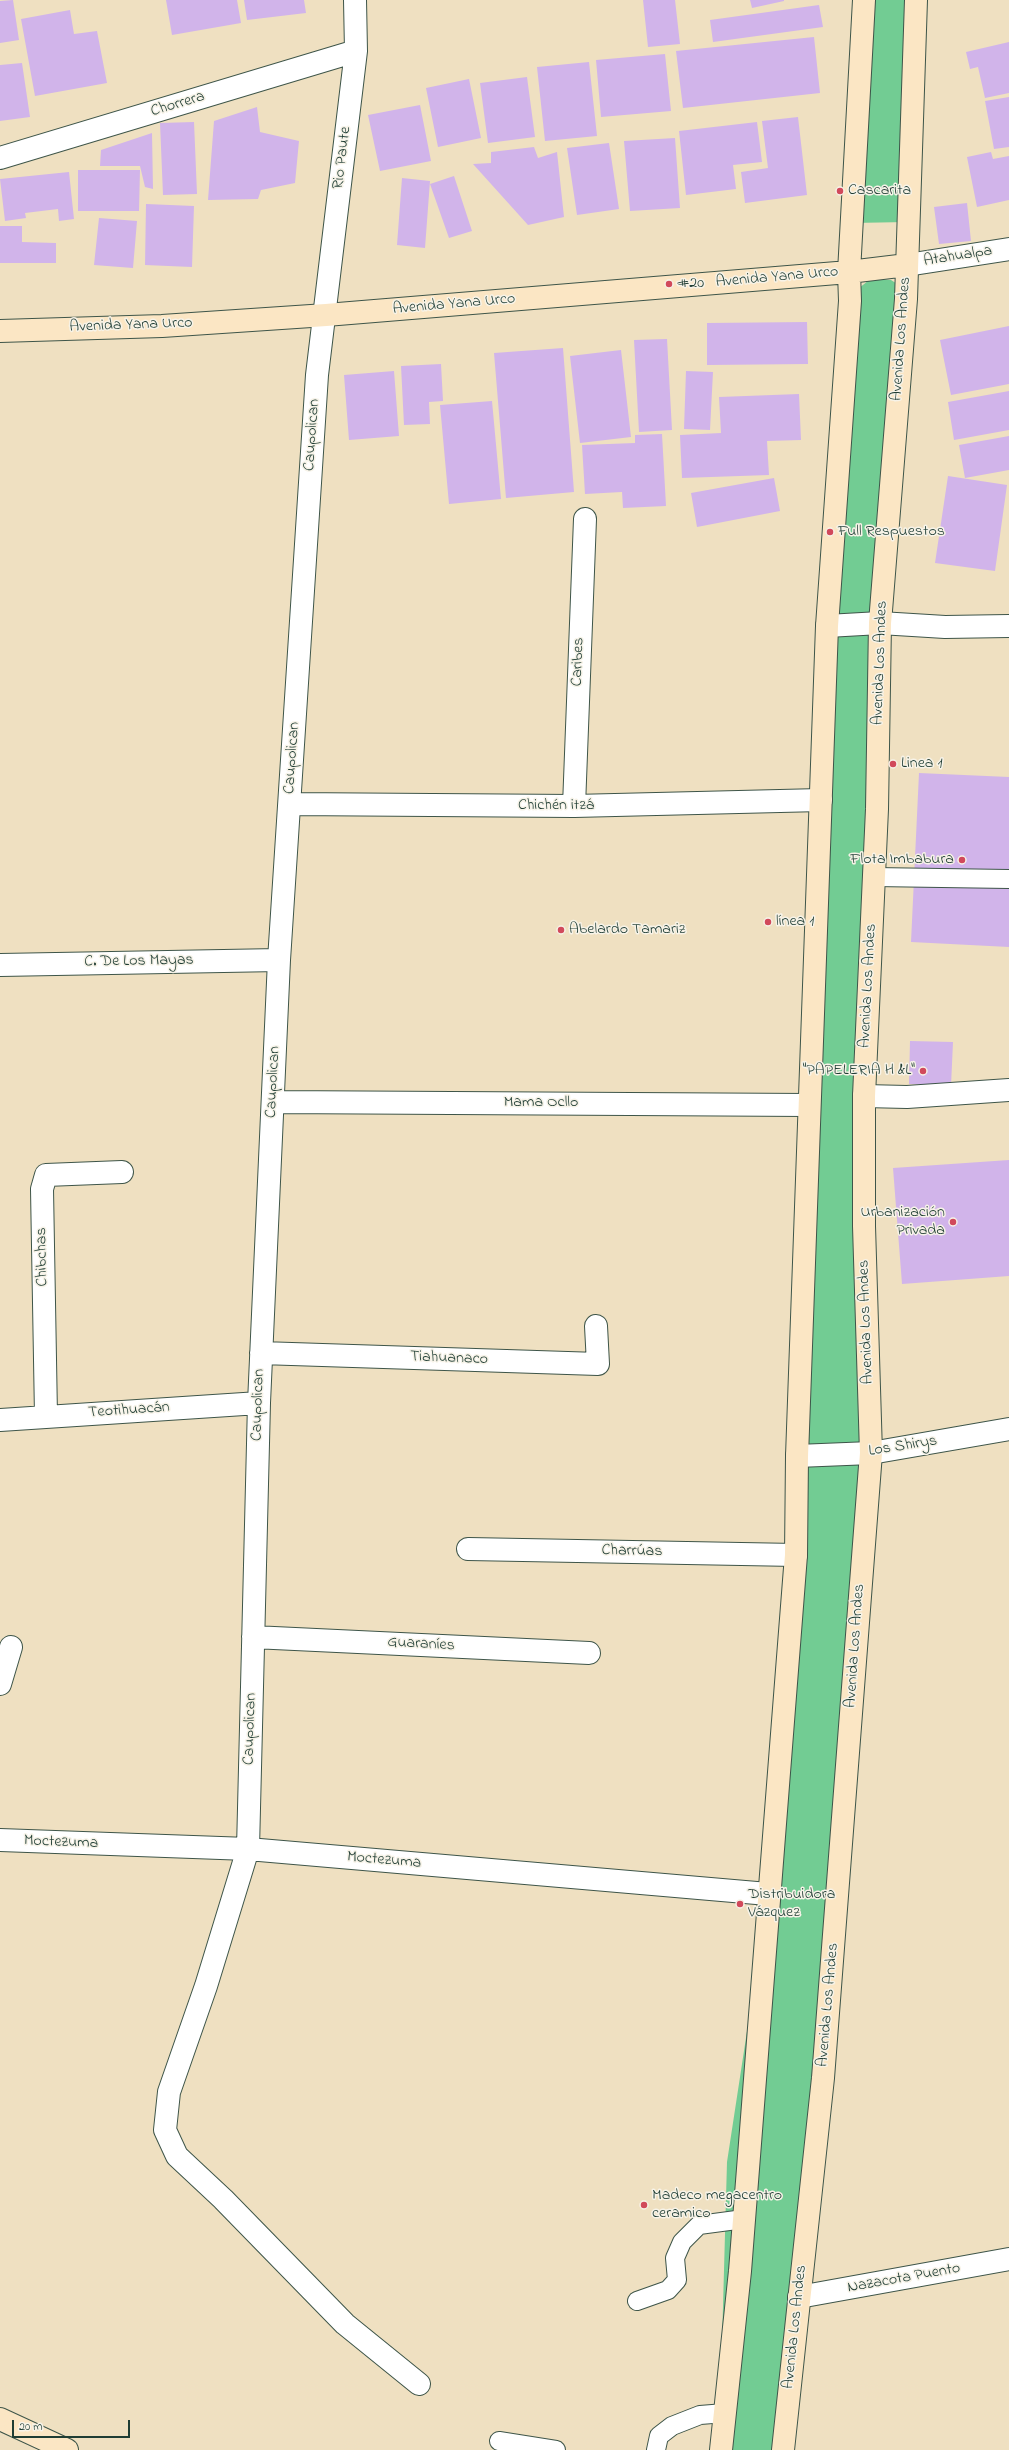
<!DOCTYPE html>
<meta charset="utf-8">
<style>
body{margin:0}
#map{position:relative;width:1009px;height:2450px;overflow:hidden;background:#efe0c1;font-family:"Indie Flower",sans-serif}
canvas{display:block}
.scale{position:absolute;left:12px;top:2420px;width:118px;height:18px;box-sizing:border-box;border:2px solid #1f3d34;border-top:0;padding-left:5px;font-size:12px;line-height:14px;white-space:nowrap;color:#1f3d34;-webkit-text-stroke:3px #f7f3e8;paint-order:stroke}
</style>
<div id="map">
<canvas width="1009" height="2450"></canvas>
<div class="scale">20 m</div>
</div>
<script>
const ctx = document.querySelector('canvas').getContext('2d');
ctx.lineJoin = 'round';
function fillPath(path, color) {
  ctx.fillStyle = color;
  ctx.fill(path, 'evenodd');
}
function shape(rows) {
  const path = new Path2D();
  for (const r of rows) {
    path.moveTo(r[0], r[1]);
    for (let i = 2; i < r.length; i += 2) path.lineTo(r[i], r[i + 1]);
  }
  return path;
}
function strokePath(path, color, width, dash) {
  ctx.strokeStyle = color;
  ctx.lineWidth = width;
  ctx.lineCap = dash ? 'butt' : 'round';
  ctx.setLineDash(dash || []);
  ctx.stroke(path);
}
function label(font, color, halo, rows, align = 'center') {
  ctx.font = font + ' "Indie Flower",sans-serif';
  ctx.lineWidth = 3;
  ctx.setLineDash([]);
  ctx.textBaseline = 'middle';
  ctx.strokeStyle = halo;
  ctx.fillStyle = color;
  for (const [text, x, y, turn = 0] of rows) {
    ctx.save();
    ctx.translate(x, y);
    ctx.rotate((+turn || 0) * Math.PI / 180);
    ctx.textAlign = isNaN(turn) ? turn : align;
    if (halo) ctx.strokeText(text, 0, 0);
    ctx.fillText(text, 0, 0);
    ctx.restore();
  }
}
fillPath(shape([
 [864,0,916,0,907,222,852,223],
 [878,279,891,280,902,287,880,623,871,1453,783,2450,719,2450,727,2162,768,1894,821,800,859,288,868,281]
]), '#72cc93');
fillPath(shape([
 [13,0,19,40,0,43,0,1],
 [166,0,237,0,241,23,172,35],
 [244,0,304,0,306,13,247,20],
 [643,0,675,0,680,44,648,47],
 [750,0,784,0,784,1,752,8],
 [819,5,823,27,713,42,710,20],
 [70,10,74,34,97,31,107,83,35,96,21,19],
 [814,37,820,93,683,108,676,51],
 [1009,42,1009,93,985,98,978,67,970,69,966,52],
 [665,54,671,111,601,117,596,60],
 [589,62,597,136,545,141,537,67],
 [22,63,30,117,0,121,0,65],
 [527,77,535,137,488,143,480,83],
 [469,79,481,138,438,147,426,88],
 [1009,97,1009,147,994,149,985,101],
 [420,105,431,161,380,171,368,115],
 [257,107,260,132,299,141,295,183,261,190,258,199,208,200,214,121],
 [798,117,807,195,745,203,741,172,768,168,762,121],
 [194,122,197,194,163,195,160,123],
 [757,122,762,162,733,165,736,189,686,195,679,131],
 [152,133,153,189,145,187,140,166,100,166,101,150],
 [675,138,680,208,630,211,624,141],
 [609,143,619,209,577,215,567,148],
 [534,147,538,158,557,152,564,217,528,225,473,164,491,163,491,152],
 [991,152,993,159,1009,156,1009,200,977,207,967,157],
 [78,170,140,170,139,211,78,211],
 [69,172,74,219,59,221,58,209,25,213,26,218,5,221,0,179],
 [454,176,472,231,449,238,430,184],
 [402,178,430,181,425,248,397,245],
 [967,203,971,241,939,244,934,207],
 [146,204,194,206,192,267,145,265],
 [99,218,137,221,133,268,94,265],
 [0,226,22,226,22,242,56,243,56,263,0,263],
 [807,322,808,364,707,365,707,323],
 [1009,326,1009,384,951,395,940,340],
 [667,339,672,430,639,432,634,340],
 [563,348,574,492,506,498,494,353],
 [621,350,631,437,580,443,570,356],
 [441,364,443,401,429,402,430,424,404,425,401,366],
 [394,371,399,436,349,440,344,375],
 [686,371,713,372,710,430,684,429],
 [1009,391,1009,430,954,440,948,402],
 [799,394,801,440,767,441,769,475,682,478,680,435,721,433,719,397],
 [492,401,501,499,449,504,440,405],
 [662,434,666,506,623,508,622,492,585,494,582,445,635,443,635,435],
 [1009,436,1009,470,965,478,959,445],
 [948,476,1007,485,995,571,935,563],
 [774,478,780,511,697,527,691,493],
 [919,773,1009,777,1009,947,911,942],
 [910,1041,953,1042,951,1086,909,1084],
 [1009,1160,1009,1276,902,1284,893,1168]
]), '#d1b4ea');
const lane = shape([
 [874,877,1009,879],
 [637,2301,668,2290,677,2280,675,2258,682,2242,699,2225,744,2219],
 [499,2441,556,2450],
 [656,2450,659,2436,672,2426,700,2415,725,2413]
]);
const street = shape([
 [355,0,356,51,317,375,279,960,259,1403,248,1849,206,1986,169,2092,165,2130,177,2156,223,2199,345,2324,419,2384],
 [0,158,356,51],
 [907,265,1009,249],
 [827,626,880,623,945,627,1009,626],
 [290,804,574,806,821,800],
 [574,806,585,519],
 [0,965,279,960],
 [864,1096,907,1097,1009,1090],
 [273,1102,809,1105],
 [261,1353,598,1364,596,1326],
 [46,1416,42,1189,46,1175,122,1172],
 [0,1420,259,1403],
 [797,1456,871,1453,1009,1429],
 [468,1549,796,1555],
 [253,1637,589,1653],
 [0,1684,11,1647],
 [0,1840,248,1849,768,1894],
 [799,2297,1009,2259]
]);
const secondary = shape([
 [0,331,162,326,326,315,849,272,907,265],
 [0,2419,67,2450],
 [721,2450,740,2271,796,1555,797,1456,827,626,850,301,849,272,864,0],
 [783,2450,823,2078,871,1453,864,1226,864,1096,877,809,880,623,906,299,916,0]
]);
strokePath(lane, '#3e5549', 20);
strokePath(street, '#3e5549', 24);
strokePath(secondary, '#3e5549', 24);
strokePath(lane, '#fff', 18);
strokePath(street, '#fff', 22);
strokePath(secondary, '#fbe6c4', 22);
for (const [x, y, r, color] of [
 [840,191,4,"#d1495b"],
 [669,284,4,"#d1495b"],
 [830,532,4,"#d1495b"],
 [893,764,4,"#d1495b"],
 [962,860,4,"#d1495b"],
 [768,922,4,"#d1495b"],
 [561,930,4,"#d1495b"],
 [923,1071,4,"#d1495b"],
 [953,1222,4,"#d1495b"],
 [740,1904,4,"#d1495b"],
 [644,2205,4,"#d1495b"]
]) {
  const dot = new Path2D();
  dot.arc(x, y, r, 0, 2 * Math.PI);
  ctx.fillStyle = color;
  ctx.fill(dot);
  strokePath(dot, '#f7f3e8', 1.5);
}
label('16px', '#1f3d34', '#f7f3e8', [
 ["Chorrera",178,105,-17],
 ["Rio Paute",343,158,-83],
 ["Atahualpa",958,257,-9],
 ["Avenida Yana Urco",777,278,-5],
 ["Avenida Yana Urco",454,305,-5],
 ["Avenida Yana Urco",131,326,-2],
 ["Avenida Los Andes",902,339,-86],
 ["Caupolican",313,435,-86],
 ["Caribes",579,662,-88],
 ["Avenida Los Andes",881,663,-88],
 ["Caupolican",293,758,-86],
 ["Chichén itzá",556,806],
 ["C. De Los Mayas",139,962,-1],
 ["Avenida Los Andes",869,986,-87],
 ["Caupolican",274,1082,-87],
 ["Mama Ocllo",541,1103],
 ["Chibchas",43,1257,-91],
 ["Avenida Los Andes",867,1322,-92],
 ["Tiahuanaco",449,1359,2],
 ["Caupolican",259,1405,-88],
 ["Teotihuacán",129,1411,-4],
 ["Los Shirys",903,1447,-9],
 ["Charrúas",632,1552,1],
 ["Guaraníes",421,1645,3],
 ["Avenida Los Andes",856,1646,-86],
 ["Caupolican",251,1729,-88],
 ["Moctezuma",61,1843,2],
 ["Moctezuma",384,1861,5],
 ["Avenida Los Andes",829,2005,-85],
 ["Nazacota Puento",904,2279,-10],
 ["Avenida Los Andes",796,2327,-84]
]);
label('16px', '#1f3d34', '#f7f3e8', [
 ["Cascarita",848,191],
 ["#20",677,284],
 ["Full Respuestos",838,532],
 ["Linea 1",901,764],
 ["Flota Imbabura",954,860,"right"],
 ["línea 1",776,922],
 ["Abelardo Tamariz",569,930],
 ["\"PAPELERIA H &L\"",915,1071,"right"],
 ["Urbanización",945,1213,"right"],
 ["Privada",945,1231,"right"],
 ["Distribuidora",748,1895],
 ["Vázquez",748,1913],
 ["Madeco megacentro",652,2196],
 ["ceramico",652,2214]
], 'left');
</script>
